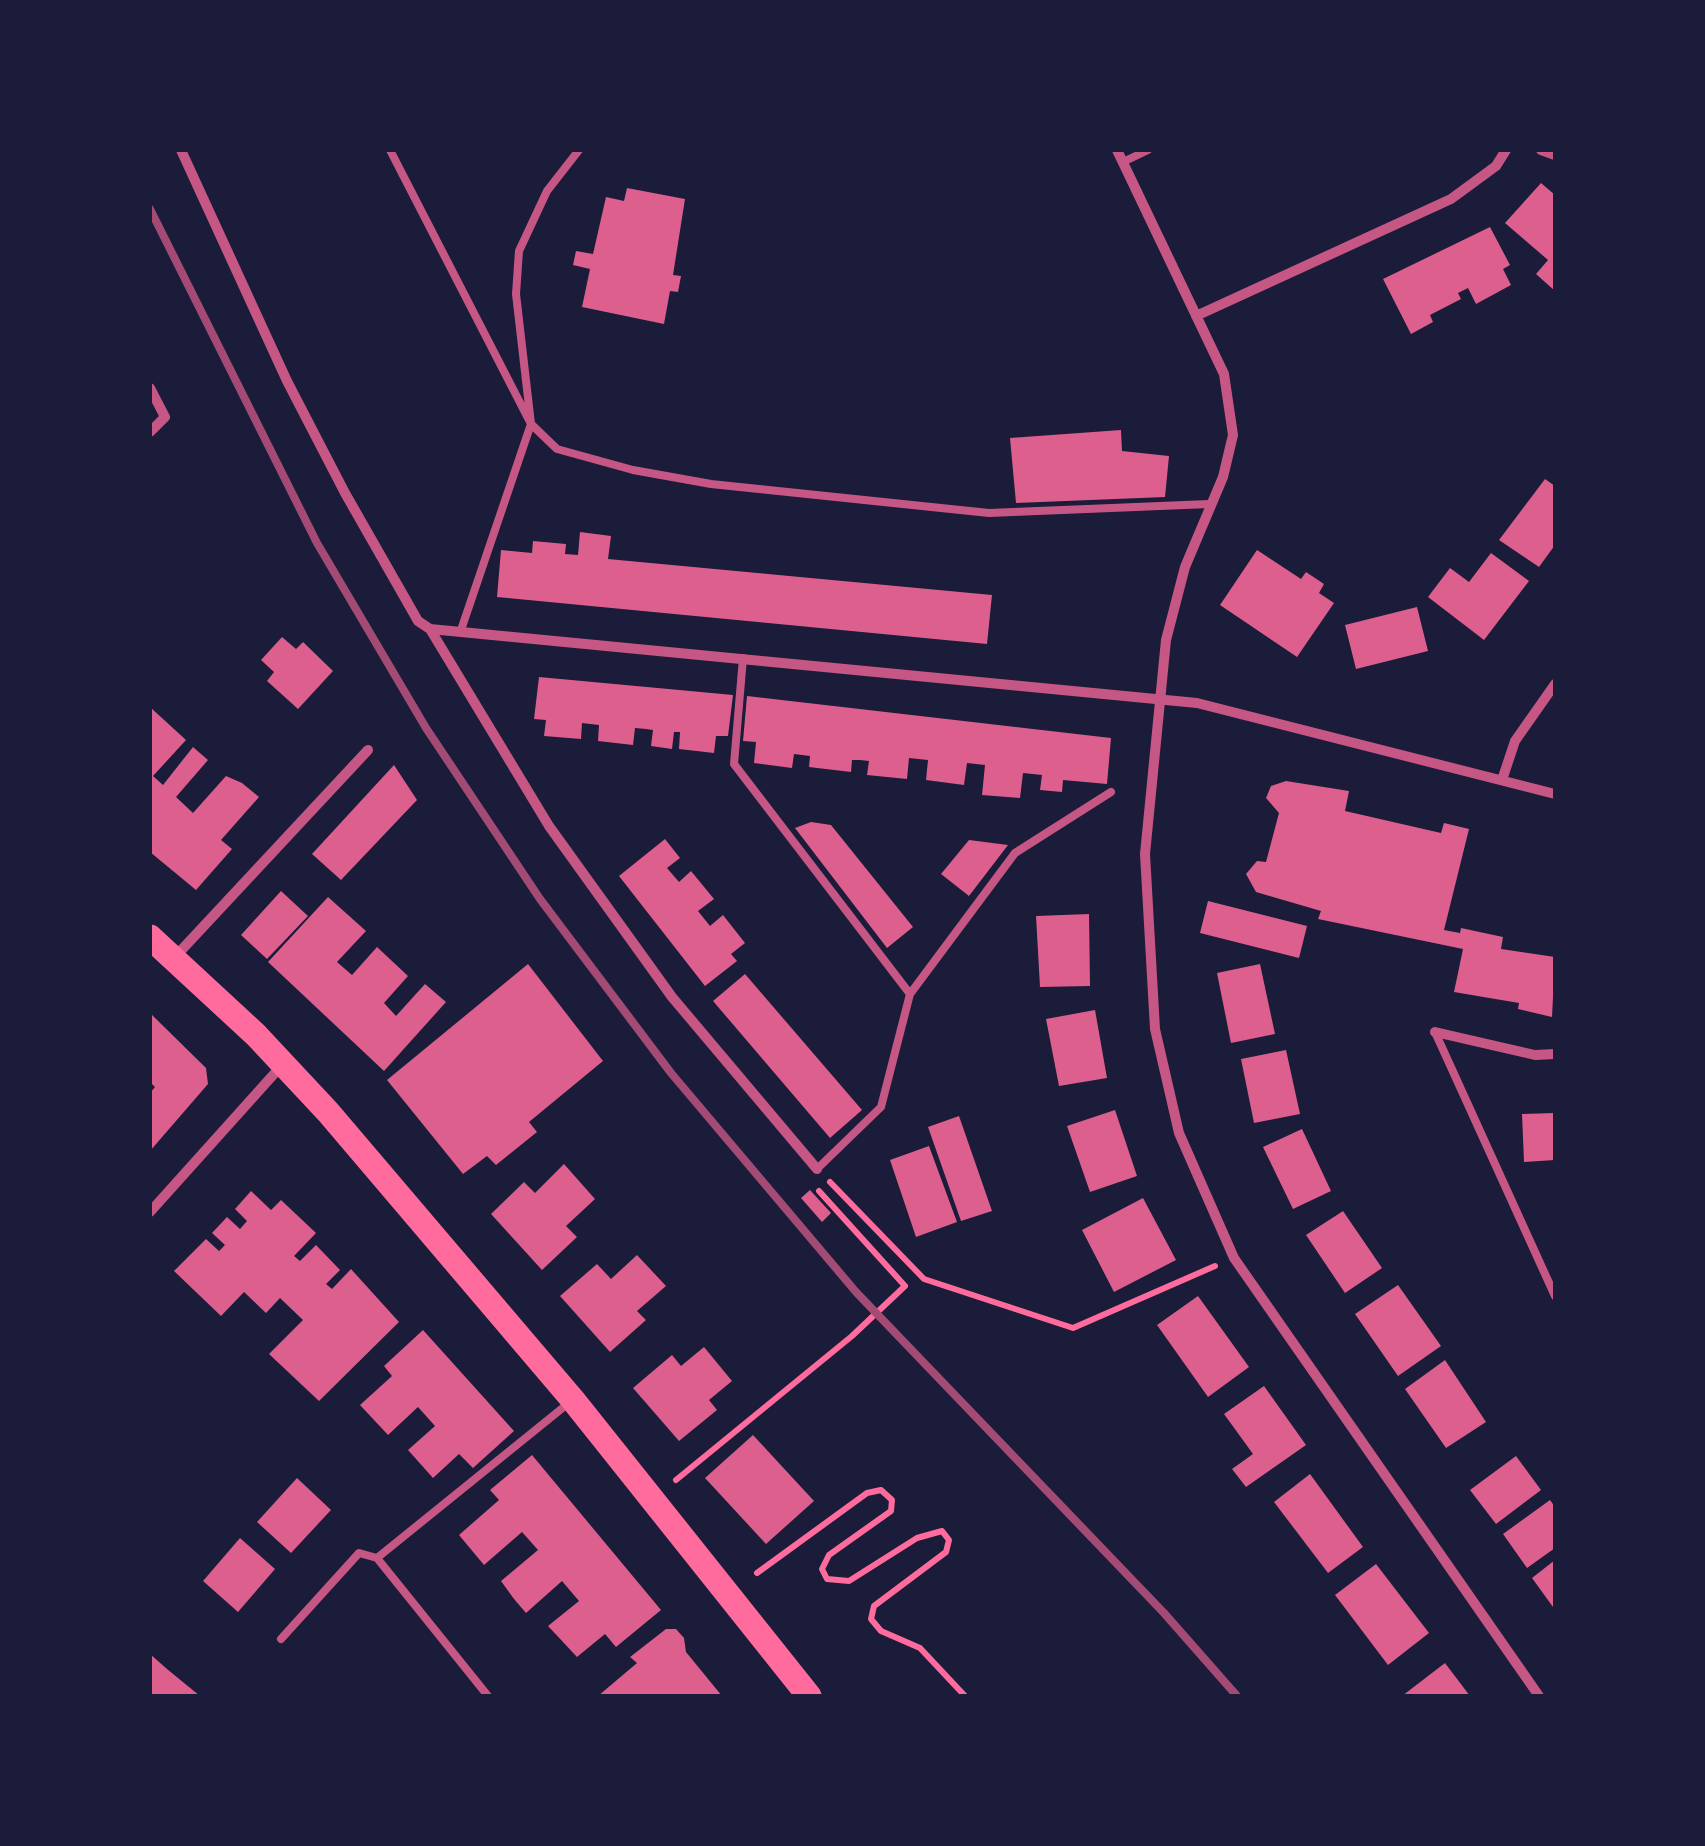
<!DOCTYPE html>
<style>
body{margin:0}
#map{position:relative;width:1705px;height:1846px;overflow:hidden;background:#1b1b3a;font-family:"Public Sans",sans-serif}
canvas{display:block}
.frame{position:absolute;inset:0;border:152px solid #1b1b3a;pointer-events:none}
</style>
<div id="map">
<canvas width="1705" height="1846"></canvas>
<div class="frame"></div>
</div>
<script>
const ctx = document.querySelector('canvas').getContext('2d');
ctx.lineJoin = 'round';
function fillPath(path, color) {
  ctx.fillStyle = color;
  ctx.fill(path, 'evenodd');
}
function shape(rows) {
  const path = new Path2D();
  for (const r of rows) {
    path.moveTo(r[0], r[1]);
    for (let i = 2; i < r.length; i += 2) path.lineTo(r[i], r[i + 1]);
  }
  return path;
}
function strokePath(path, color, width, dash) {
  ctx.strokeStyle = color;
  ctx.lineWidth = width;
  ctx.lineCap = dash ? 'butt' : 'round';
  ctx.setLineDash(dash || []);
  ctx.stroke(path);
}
fillPath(shape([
 [1541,183,1555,195,1555,291,1536,274,1548,260,1505,223],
 [627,188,685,199,673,275,681,276,678,292,670,291,664,324,582,307,590,269,573,265,576,251,593,254,606,197,624,201],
 [1490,227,1510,265,1503,269,1511,285,1476,304,1468,288,1458,293,1461,299,1430,315,1433,322,1411,334,1383,279],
 [1121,430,1122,451,1169,456,1165,497,1016,503,1010,438],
 [1545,479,1555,486,1555,545,1539,567,1499,540],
 [580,532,611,536,608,559,992,595,987,644,497,597,501,550,532,553,533,541,566,544,565,554,578,555],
 [1257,550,1301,579,1306,572,1324,584,1319,593,1334,603,1297,657,1220,605],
 [1491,553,1529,581,1484,640,1428,597,1450,568,1469,582],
 [1417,607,1428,651,1356,669,1345,625],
 [282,637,296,649,303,642,333,671,298,709,267,681,274,672,261,660],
 [539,677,733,695,728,736,716,736,714,753,679,749,680,732,674,732,672,749,651,746,653,730,646,729,635,728,633,745,598,741,599,725,582,723,581,739,544,736,546,720,534,719],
 [747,696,1111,738,1107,784,1063,780,1062,792,1040,790,1042,775,1023,773,1020,798,982,795,985,765,967,763,964,785,926,780,928,760,909,758,907,779,867,775,869,761,860,760,852,760,851,772,809,767,810,756,794,754,792,768,754,763,756,742,743,741],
 [150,707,186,740,153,776,163,785,193,747,208,760,176,797,193,813,226,776,242,783,259,797,221,840,232,849,196,890,150,852],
 [394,765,417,800,341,880,312,854],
 [1286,781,1349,791,1345,811,1441,833,1444,823,1469,829,1444,930,1460,933,1461,928,1503,937,1501,949,1555,957,1552,1017,1518,1009,1519,1003,1454,992,1463,949,1318,919,1321,911,1256,892,1246,874,1257,861,1266,862,1279,813,1266,798,1271,786],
 [811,822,831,825,913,927,887,948,795,828],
 [665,839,680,858,667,868,679,882,691,871,714,899,698,911,710,926,723,915,745,943,731,954,737,961,705,986,619,876],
 [969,840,1008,845,969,896,941,874],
 [281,891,308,916,267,959,241,935],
 [328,897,366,931,337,962,352,975,377,947,408,976,384,1003,396,1016,425,984,446,1002,384,1071,268,962],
 [1208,901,1307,926,1299,958,1200,933],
 [1089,914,1090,986,1040,987,1036,916],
 [528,964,603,1061,529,1122,537,1132,496,1165,487,1156,463,1174,387,1080],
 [1260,964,1275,1034,1231,1043,1217,973],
 [745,974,862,1110,830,1138,713,1001],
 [1095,1010,1107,1078,1059,1086,1046,1019],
 [150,1013,206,1068,208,1084,150,1151,150,1093,155,1087,150,1082],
 [1286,1050,1300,1114,1254,1123,1241,1059],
 [1115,1110,1137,1176,1090,1192,1067,1126],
 [1555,1113,1555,1160,1524,1162,1522,1114],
 [959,1116,992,1211,961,1221,928,1127],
 [1302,1129,1331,1191,1293,1209,1263,1147],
 [929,1146,957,1222,916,1237,890,1160],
 [564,1164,595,1199,566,1226,577,1237,542,1270,491,1214,524,1182,535,1193],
 [810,1190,831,1213,822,1222,801,1198],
 [251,1191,271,1210,281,1200,316,1233,294,1256,300,1261,316,1245,340,1270,326,1284,332,1289,351,1269,399,1322,319,1401,269,1354,303,1320,280,1298,266,1313,244,1292,221,1316,174,1271,206,1239,219,1251,225,1245,212,1233,227,1217,240,1229,247,1221,235,1209],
 [1143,1198,1176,1260,1114,1292,1082,1230],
 [1343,1211,1382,1268,1345,1293,1306,1235],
 [637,1255,666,1286,637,1311,646,1320,610,1352,560,1296,597,1264,611,1279],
 [1398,1285,1441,1346,1398,1376,1355,1314],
 [1198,1296,1249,1367,1208,1397,1157,1325],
 [423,1330,514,1431,473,1468,459,1454,433,1478,408,1450,435,1426,418,1407,388,1435,360,1405,392,1376,384,1366],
 [704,1347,732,1381,709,1400,717,1410,679,1441,633,1388,672,1355,681,1366],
 [1445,1360,1486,1422,1446,1448,1405,1389],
 [1264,1386,1306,1445,1246,1487,1232,1469,1253,1454,1224,1414],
 [753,1435,814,1501,766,1544,705,1478],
 [532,1455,661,1610,616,1647,605,1634,577,1657,548,1626,579,1601,562,1581,526,1613,514,1599,501,1581,538,1550,522,1532,484,1565,459,1535,499,1500,490,1490],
 [1516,1456,1541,1490,1496,1524,1470,1490],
 [1310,1474,1363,1547,1328,1573,1274,1502],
 [297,1478,331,1510,291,1553,257,1522],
 [1550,1500,1555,1507,1555,1548,1527,1568,1503,1534],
 [240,1538,275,1569,238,1612,203,1581],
 [1555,1560,1555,1605,1553,1607,1532,1578],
 [1376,1564,1429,1633,1388,1665,1335,1595],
 [666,1629,676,1629,684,1638,686,1652,722,1696,598,1696,637,1663,630,1657],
 [150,1654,167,1669,200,1696,150,1696],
 [1445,1663,1470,1696,1402,1696]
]), '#dd5f8e');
strokePath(shape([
 [830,1182,924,1279,1073,1328,1215,1266],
 [676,1480,852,1336,905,1286,819,1191],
 [757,1573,867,1493,881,1490,892,1500,891,1511,829,1555,822,1569,827,1579,849,1581,917,1538,942,1531,949,1540,946,1552,874,1606,871,1619,881,1631,920,1648,965,1696]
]), '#ff6b9d', 6);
strokePath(shape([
 [390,150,531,424,557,449,633,470,711,484,989,513,1209,504],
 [1123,162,1148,150],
 [461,630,531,424,516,294,519,251,547,191,579,150],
 [743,658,734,764,910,994,881,1107,817,1169],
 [910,994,1015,853,1111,792],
 [1435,1032,1555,1296],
 [281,1639,359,1553,377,1558],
 [488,1696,377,1558,570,1402]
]), '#c65784', 8);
strokePath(shape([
 [181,150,287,381,345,493,418,621,430,629,1197,703,1555,794],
 [1117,150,1224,374,1233,435,1223,477,1185,567,1166,640,1145,854,1155,1029,1179,1133,1234,1258,1539,1696],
 [1541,150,1555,155],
 [1196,316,1451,199,1496,166,1506,150],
 [150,388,165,417,150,432],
 [430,629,549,826,672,997,817,1169],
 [1502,780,1515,741,1555,684],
 [174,958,368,750],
 [1435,1032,1535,1055,1555,1054],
 [150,1212,283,1064]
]), '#c65784', 10);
strokePath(shape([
 [150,937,256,1035,328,1112,573,1400,809,1696]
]), '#ff6b9d', 25);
strokePath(shape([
 [150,209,317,543,426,728,540,899,671,1073,856,1292,1164,1613,1237,1696]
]), '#a44b75', 8);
</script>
